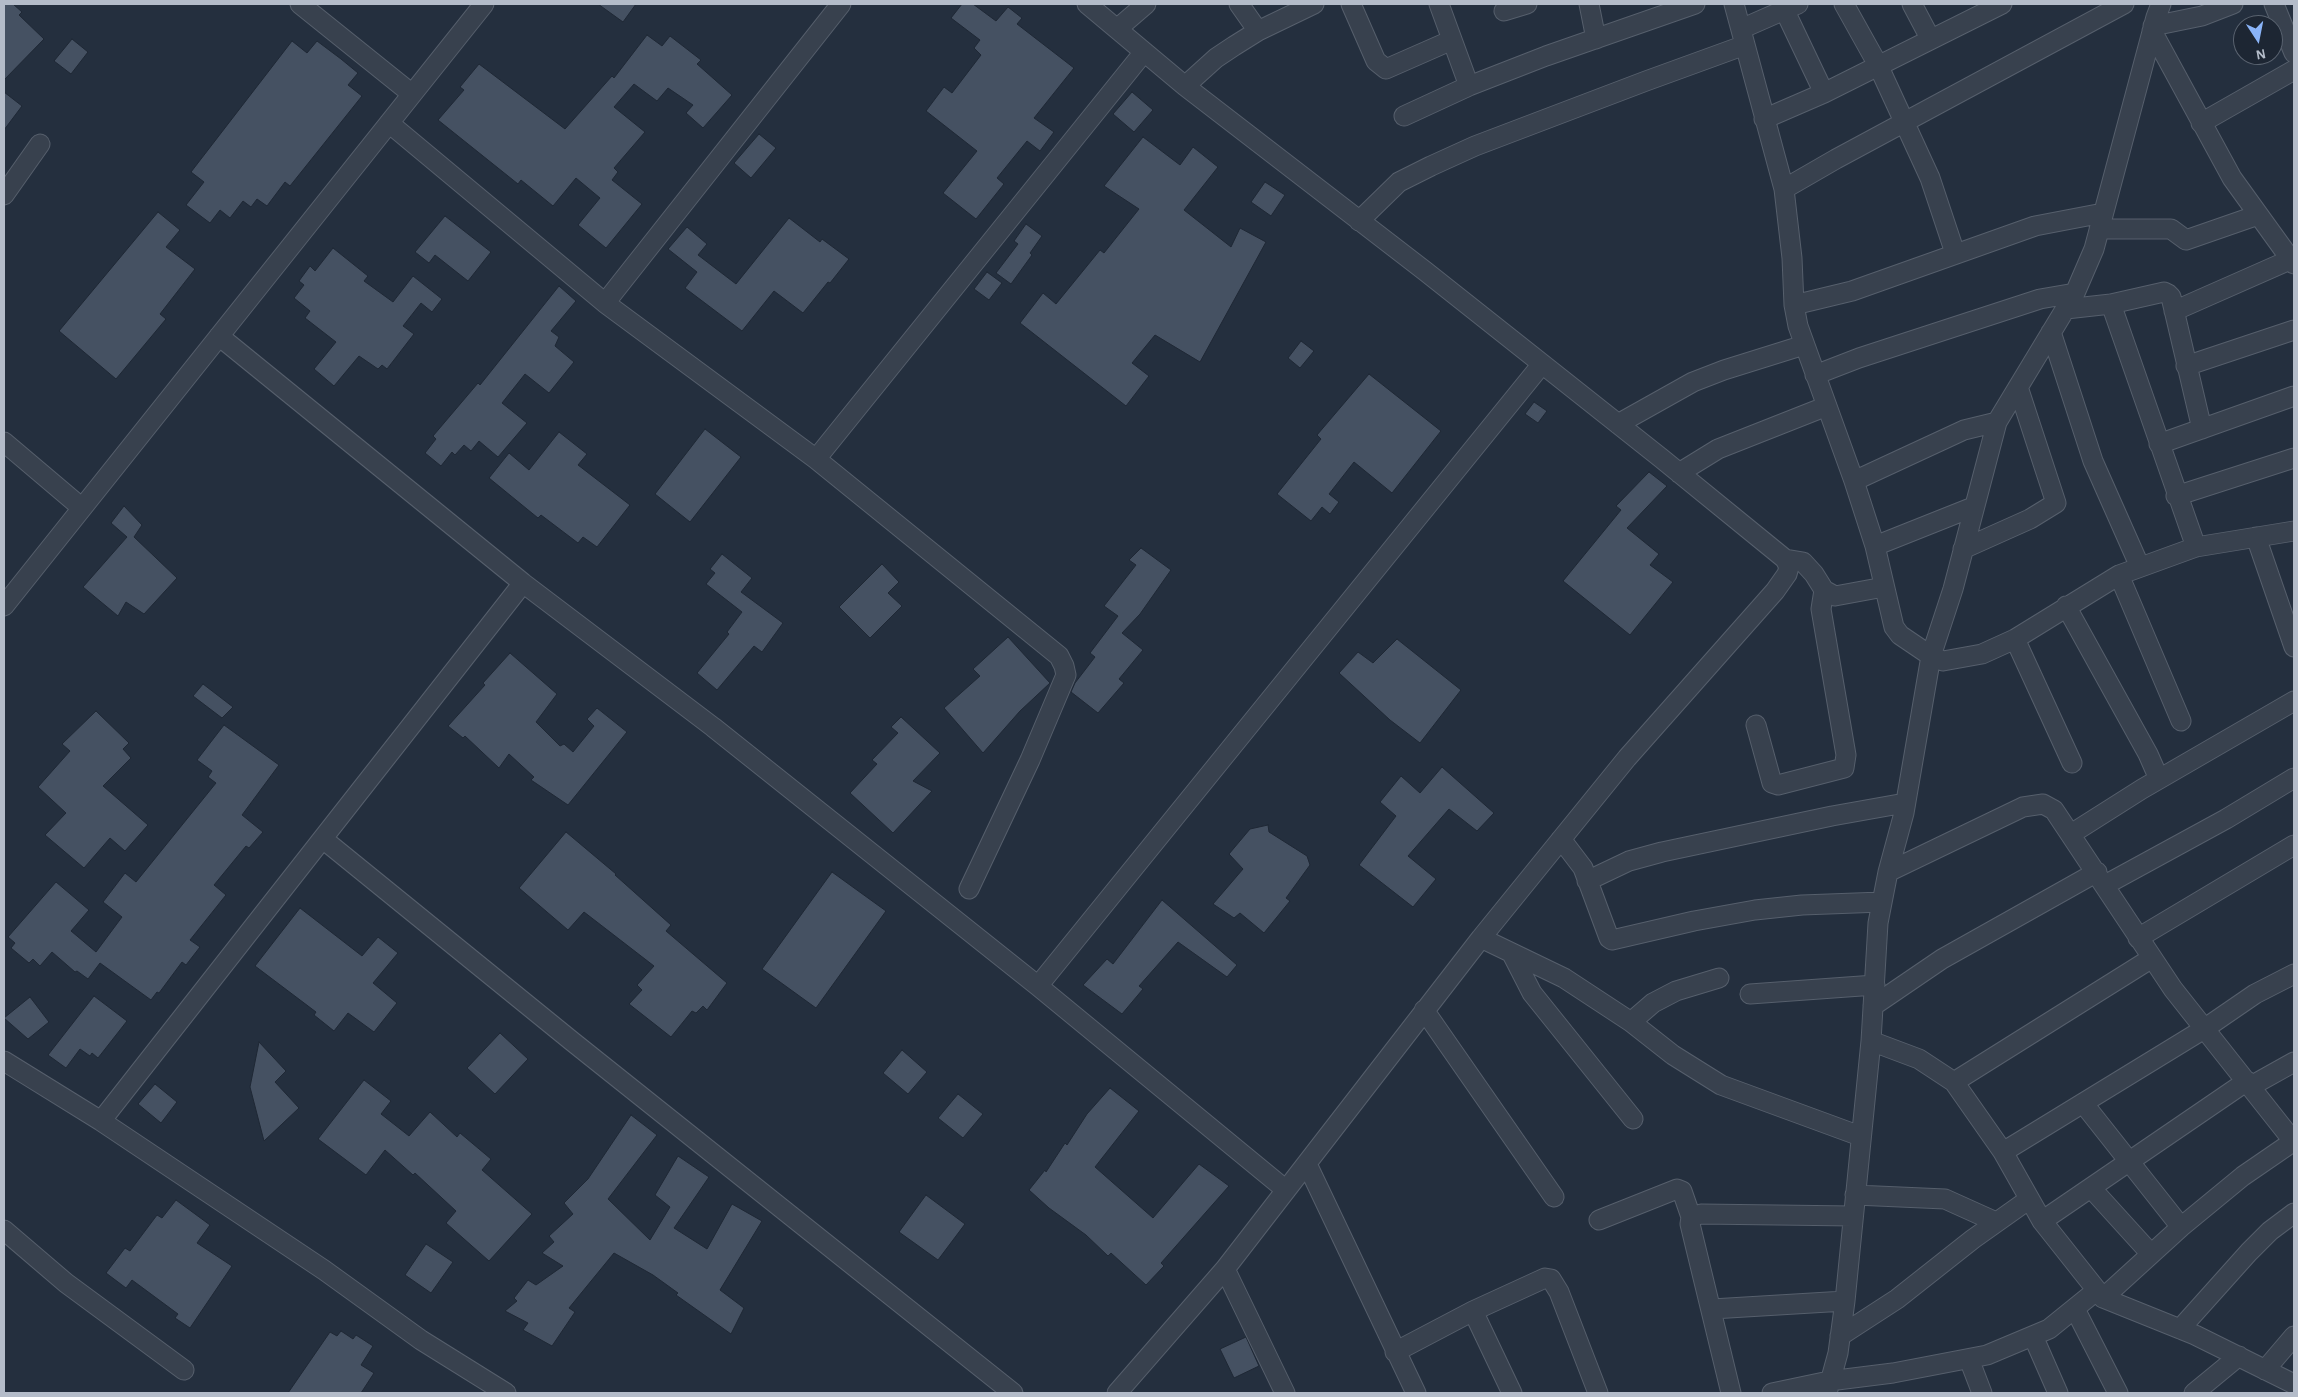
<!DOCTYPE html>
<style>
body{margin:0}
#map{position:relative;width:2298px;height:1397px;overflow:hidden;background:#242f3e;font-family:"Alegreya Sans",sans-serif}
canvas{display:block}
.frame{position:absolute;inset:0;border:5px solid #b4bcc9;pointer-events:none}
.north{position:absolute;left:2233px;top:15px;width:50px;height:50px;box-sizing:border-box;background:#1d2633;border:1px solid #59626f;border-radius:50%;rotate:169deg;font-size:14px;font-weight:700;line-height:20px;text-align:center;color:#b4bcc9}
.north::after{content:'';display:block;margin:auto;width:18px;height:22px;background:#8ab4f8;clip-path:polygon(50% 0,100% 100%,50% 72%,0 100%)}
</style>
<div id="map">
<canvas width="2298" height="1397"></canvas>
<div class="frame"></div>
<div class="north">N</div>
</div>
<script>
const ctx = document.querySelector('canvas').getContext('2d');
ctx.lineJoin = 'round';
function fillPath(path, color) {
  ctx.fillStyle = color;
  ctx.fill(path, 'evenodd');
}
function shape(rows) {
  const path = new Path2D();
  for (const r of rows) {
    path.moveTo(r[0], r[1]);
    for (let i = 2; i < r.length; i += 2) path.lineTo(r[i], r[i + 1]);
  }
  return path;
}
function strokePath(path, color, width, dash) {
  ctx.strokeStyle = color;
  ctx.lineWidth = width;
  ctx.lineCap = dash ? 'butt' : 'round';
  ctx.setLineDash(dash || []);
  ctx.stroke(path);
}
const building = shape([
 [4,4,13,4,22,12,19,15,44,39,4,80,4,4],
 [598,4,636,4,623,22,598,4],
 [962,4,973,4,996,21,1008,7,1022,18,1017,24,1074,68,1034,118,1054,132,1040,151,1027,141,997,178,1004,184,976,219,943,193,977,151,926,111,944,87,952,93,981,55,974,48,980,40,951,18,962,4],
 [647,35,662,46,670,36,701,60,697,64,732,95,703,128,686,113,693,105,668,88,657,101,634,84,614,107,645,132,614,168,618,172,612,180,642,204,606,248,578,225,600,198,576,178,553,206,521,180,518,184,438,120,464,90,460,87,479,64,565,129,612,76,614,78,647,35],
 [72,39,88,52,71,74,54,61,72,39],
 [292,41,307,53,317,41,341,59,358,73,348,85,362,96,290,186,285,182,267,206,257,199,251,207,243,201,230,218,220,210,210,223,186,205,204,182,191,172,292,41],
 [4,92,22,106,4,130,4,92],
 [1132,92,1153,110,1134,132,1113,114,1132,92],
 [759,134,776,148,751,178,734,163,759,134],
 [1143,137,1180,165,1193,147,1218,167,1184,210,1231,247,1240,228,1266,242,1200,362,1155,335,1132,363,1149,376,1126,406,1020,323,1043,293,1056,304,1100,250,1104,253,1139,209,1104,186,1143,137],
 [1265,182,1285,195,1271,216,1251,202,1265,182],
 [158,212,180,230,166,247,195,269,160,314,166,319,116,379,59,331,158,212],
 [445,216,491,252,468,281,435,255,429,263,415,252,445,216],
 [789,218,820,242,822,239,849,259,830,283,828,282,803,313,774,291,742,331,685,288,697,272,668,249,687,227,707,244,698,255,736,284,789,218],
 [1026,224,1042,236,1030,253,1032,255,1011,284,996,273,1018,244,1014,241,1026,224],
 [333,248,368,276,364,281,393,302,413,276,442,299,432,312,421,303,403,326,414,334,387,369,382,365,378,369,359,356,334,386,314,369,336,342,305,318,310,311,294,298,304,285,299,281,310,266,315,271,333,248],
 [987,272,1002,283,989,300,974,289,987,272],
 [559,286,576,301,551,331,559,337,555,346,574,362,549,393,525,374,502,403,527,423,498,457,479,441,471,451,464,445,455,455,452,452,441,466,425,453,436,439,433,436,478,383,480,385,559,286],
 [1301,341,1314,351,1300,368,1288,358,1301,341],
 [1369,374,1441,431,1392,493,1354,462,1329,494,1339,502,1330,514,1322,507,1311,521,1277,494,1321,439,1317,435,1369,374],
 [1534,402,1547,411,1538,423,1525,414,1534,402],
 [705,429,741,457,690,522,655,494,705,429],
 [559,432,587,454,578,465,630,505,597,547,583,537,578,543,541,515,538,518,489,478,509,453,529,470,559,432],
 [1649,472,1667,486,1627,528,1659,554,1650,565,1673,582,1630,635,1563,581,1621,510,1616,506,1649,472],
 [124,506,142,525,134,537,177,578,144,614,126,602,118,616,83,587,127,537,111,523,124,506],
 [1141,548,1171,570,1140,614,1122,633,1143,650,1119,679,1124,683,1098,713,1071,692,1075,683,1095,657,1090,653,1118,616,1104,606,1136,565,1129,560,1141,548],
 [722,554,752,578,741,592,783,623,762,652,754,646,717,690,697,673,729,634,727,632,742,612,706,584,715,573,710,569,722,554],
 [882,564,899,582,888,593,902,606,870,638,839,607,882,564],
 [1008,637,1050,683,1020,711,983,753,944,708,980,676,973,669,1008,637],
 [1397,639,1461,690,1420,743,1390,720,1339,673,1358,652,1373,663,1397,639],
 [510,653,557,694,536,722,560,746,564,744,573,752,594,726,587,719,597,708,627,732,568,805,531,780,534,777,509,754,499,768,465,736,463,738,448,726,485,685,483,683,510,653],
 [203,684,233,707,222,718,193,696,203,684],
 [96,711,129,743,123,749,131,758,103,786,148,825,125,851,110,838,84,868,45,835,66,813,38,787,70,751,62,744,96,711],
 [901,717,940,753,913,781,932,791,893,833,850,793,877,764,872,760,898,733,891,727,901,717],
 [224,725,279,765,242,815,263,832,249,848,246,846,214,885,226,895,190,940,200,947,186,965,182,962,159,993,157,992,151,1000,100,963,88,979,77,971,75,972,52,952,40,966,33,959,29,963,11,948,15,943,8,937,56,882,89,910,71,931,96,952,122,917,103,902,125,873,136,882,216,783,208,777,212,771,197,760,224,725],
 [1442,767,1494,813,1477,831,1449,809,1408,856,1436,879,1413,907,1359,865,1396,816,1380,802,1401,776,1420,793,1442,767],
 [1268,825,1269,832,1307,856,1310,865,1286,898,1290,901,1264,933,1240,913,1234,918,1213,904,1243,869,1229,854,1250,829,1268,825],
 [566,832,616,874,615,875,671,925,666,931,727,983,707,1010,703,1006,696,1013,692,1011,671,1037,629,1004,642,990,637,985,654,966,584,912,568,930,519,888,566,832],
 [832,872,886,911,816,1008,762,969,832,872],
 [1162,900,1237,965,1227,977,1178,942,1139,986,1143,989,1122,1014,1083,985,1107,959,1113,964,1162,900],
 [300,908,362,956,378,937,398,953,373,983,397,1003,374,1032,348,1013,334,1031,314,1015,316,1012,255,966,300,908],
 [94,996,127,1021,98,1058,92,1053,90,1056,80,1049,66,1068,48,1055,94,996],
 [30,997,49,1022,28,1039,4,1018,30,997],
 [500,1033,528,1059,495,1094,467,1068,500,1033],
 [259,1042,286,1071,275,1082,299,1108,264,1141,250,1087,259,1042],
 [902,1050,927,1072,908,1094,883,1073,902,1050],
 [364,1080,391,1101,381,1114,409,1136,430,1112,457,1137,460,1133,491,1159,482,1170,532,1214,489,1261,446,1223,456,1211,415,1173,413,1175,385,1150,366,1175,318,1139,364,1080],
 [155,1084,177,1102,161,1123,138,1104,155,1084],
 [1110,1088,1139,1111,1095,1167,1153,1218,1199,1164,1229,1186,1161,1263,1164,1266,1146,1285,1111,1253,1108,1256,1086,1235,1049,1208,1029,1190,1045,1170,1046,1172,1065,1143,1067,1145,1087,1114,1110,1088],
 [958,1094,983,1114,963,1138,938,1118,958,1094],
 [631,1115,657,1135,608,1199,650,1240,670,1207,655,1195,678,1156,709,1177,674,1228,707,1249,732,1204,762,1221,720,1290,744,1308,731,1334,676,1295,678,1293,653,1275,614,1253,569,1308,575,1312,552,1346,523,1330,528,1323,505,1311,517,1301,514,1298,528,1280,536,1285,563,1266,542,1253,554,1242,549,1236,573,1214,564,1203,588,1179,631,1115],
 [926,1195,965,1224,938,1260,899,1232,926,1195],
 [176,1200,210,1225,197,1243,232,1266,190,1328,175,1318,178,1314,132,1280,126,1288,106,1273,125,1248,130,1251,157,1215,162,1218,176,1200],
 [426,1244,453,1262,431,1293,405,1275,426,1244],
 [341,1331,353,1339,356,1335,373,1346,361,1365,374,1373,361,1393,288,1393,330,1332,337,1336,341,1331],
 [1246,1337,1259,1366,1234,1378,1220,1349,1246,1337]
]);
fillPath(building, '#455162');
strokePath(building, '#1f2835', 1);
const minor = shape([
 [300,4,412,94],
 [1087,4,1185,86,1425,271,1661,458,1785,559,1789,567,1787,574,1775,591,1627,758,1481,938,1225,1269,1117,1393],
 [1239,4,1258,31],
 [1351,4,1376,61,1386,69,1452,40],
 [1439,4,1469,86],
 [1589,4,1596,39],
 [1734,4,1784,189,1792,258,1794,305,1798,326,1854,481,1875,546,1894,627,1900,635,1931,656,1943,661,1982,654,2015,639,2119,575,2196,547,2294,531],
 [1844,4,1878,65,1930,178,1955,253],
 [1912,4,1930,38],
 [2274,4,2294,53],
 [1784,9,1824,93],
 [1504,11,1527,4],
 [2153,26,2202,16,2233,4],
 [1117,29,1146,4],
 [1741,29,1798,4],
 [2152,31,2232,178,2294,264],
 [1185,86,1216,58,1234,46,1258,31,1314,4],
 [1404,116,1469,86,1546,56,1695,4],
 [1764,119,1824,93,2002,4],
 [389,123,605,303,816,459,1059,656,1064,666,1066,675,1030,760,969,889],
 [2201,123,2294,70],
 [1784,189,1836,159,2124,4],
 [4,195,40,144],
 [1359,221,1399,182,1431,166,1475,146,1646,81,1745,45],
 [2099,229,2171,229,2186,240,2258,215],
 [605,303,841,4],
 [2111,304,2196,547],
 [1794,305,1852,291,2035,226,2103,213],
 [2066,309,2111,304,2164,292,2168,294,2171,297,2202,429],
 [2174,311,2294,258],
 [2051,332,2093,461,2140,567],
 [219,336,523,583,713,727,1038,986,1286,1190],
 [2186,366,2294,330],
 [1815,375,1859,358,2040,299,2075,293],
 [1618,424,1693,382,1724,370,1804,345],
 [4,442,82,508],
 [2159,444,2294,396],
 [816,459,1144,52],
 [1679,473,1718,449,1827,406],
 [1854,481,1964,430,1997,422],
 [2176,496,2294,458],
 [2256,537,2294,647],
 [1875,546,1973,507],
 [1963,549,2030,519,2056,503,2018,387],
 [1785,559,1803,562,1814,574,1824,590,1835,596,1884,587],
 [2119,575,2181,721],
 [4,606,484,4],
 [2066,606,2148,754,2159,779],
 [2015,639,2072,763],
 [1756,725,1772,783,1778,785,1844,768,1846,755,1821,609,1824,590],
 [2071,834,2142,789,2294,701],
 [323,839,573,1042,1013,1393],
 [1561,839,1583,868,1609,938,1612,940,1694,921,1755,910,1802,905,1882,902],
 [1888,872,2023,807,2043,804,2054,810,2173,989,2294,1142],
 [1587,881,1629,861,1662,852,1832,816,1905,803],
 [2105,885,2226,819,2294,778],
 [1481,938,1564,978,1631,1022,1673,1055,1721,1085,1860,1136],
 [2138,938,2294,845],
 [1512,954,1532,993,1633,1119],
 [1038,986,1542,364],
 [1750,994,1875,985],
 [1873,1006,1942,959,2097,872],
 [1424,1010,1554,1197],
 [1631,1022,1653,1003,1676,991,1719,978],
 [1871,1041,1919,1059,1954,1082,2003,1152,2042,1221,2103,1298,2195,1335,2294,1384],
 [4,1061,101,1121,324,1270,421,1340,506,1393],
 [1954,1082,2152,958],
 [2251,1086,2294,1062],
 [2083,1103,2181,1227],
 [101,1121,523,583],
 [2003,1152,2204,1029,2255,994,2294,974],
 [1307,1164,1416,1393],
 [2092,1189,2151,1254],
 [1855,1195,1945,1199,1996,1222],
 [1691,1217,1701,1214,1853,1216],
 [1599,1220,1677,1189,1682,1191,1691,1217,1690,1224,1731,1393],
 [2042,1221,2247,1081],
 [4,1230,66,1283,184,1370],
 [1225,1269,1285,1393],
 [2103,1298,2181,1227,2243,1176,2294,1141],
 [1712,1309,1845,1301],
 [2075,1309,2118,1393],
 [1473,1311,1512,1393],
 [2180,1329,2249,1252,2270,1231,2294,1213],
 [1840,1336,1897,1299,1973,1239,2028,1200],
 [2033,1336,2058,1393],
 [1395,1352,1473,1311,1545,1278,1551,1279,1559,1292,1598,1393],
 [1969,1359,1982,1393],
 [2265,1370,2294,1336],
 [1772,1393,1829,1381,1893,1373,1987,1355,2049,1329,2096,1291],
 [1827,1393,1838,1353,1845,1301,1871,1041,1878,923,1888,872,1904,813,1931,656,1953,589,1997,422,2075,293,2094,249,2156,17,2161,4],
 [2194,1393,2239,1356]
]);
strokePath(minor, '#565f6c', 21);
strokePath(minor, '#38414e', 19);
</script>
